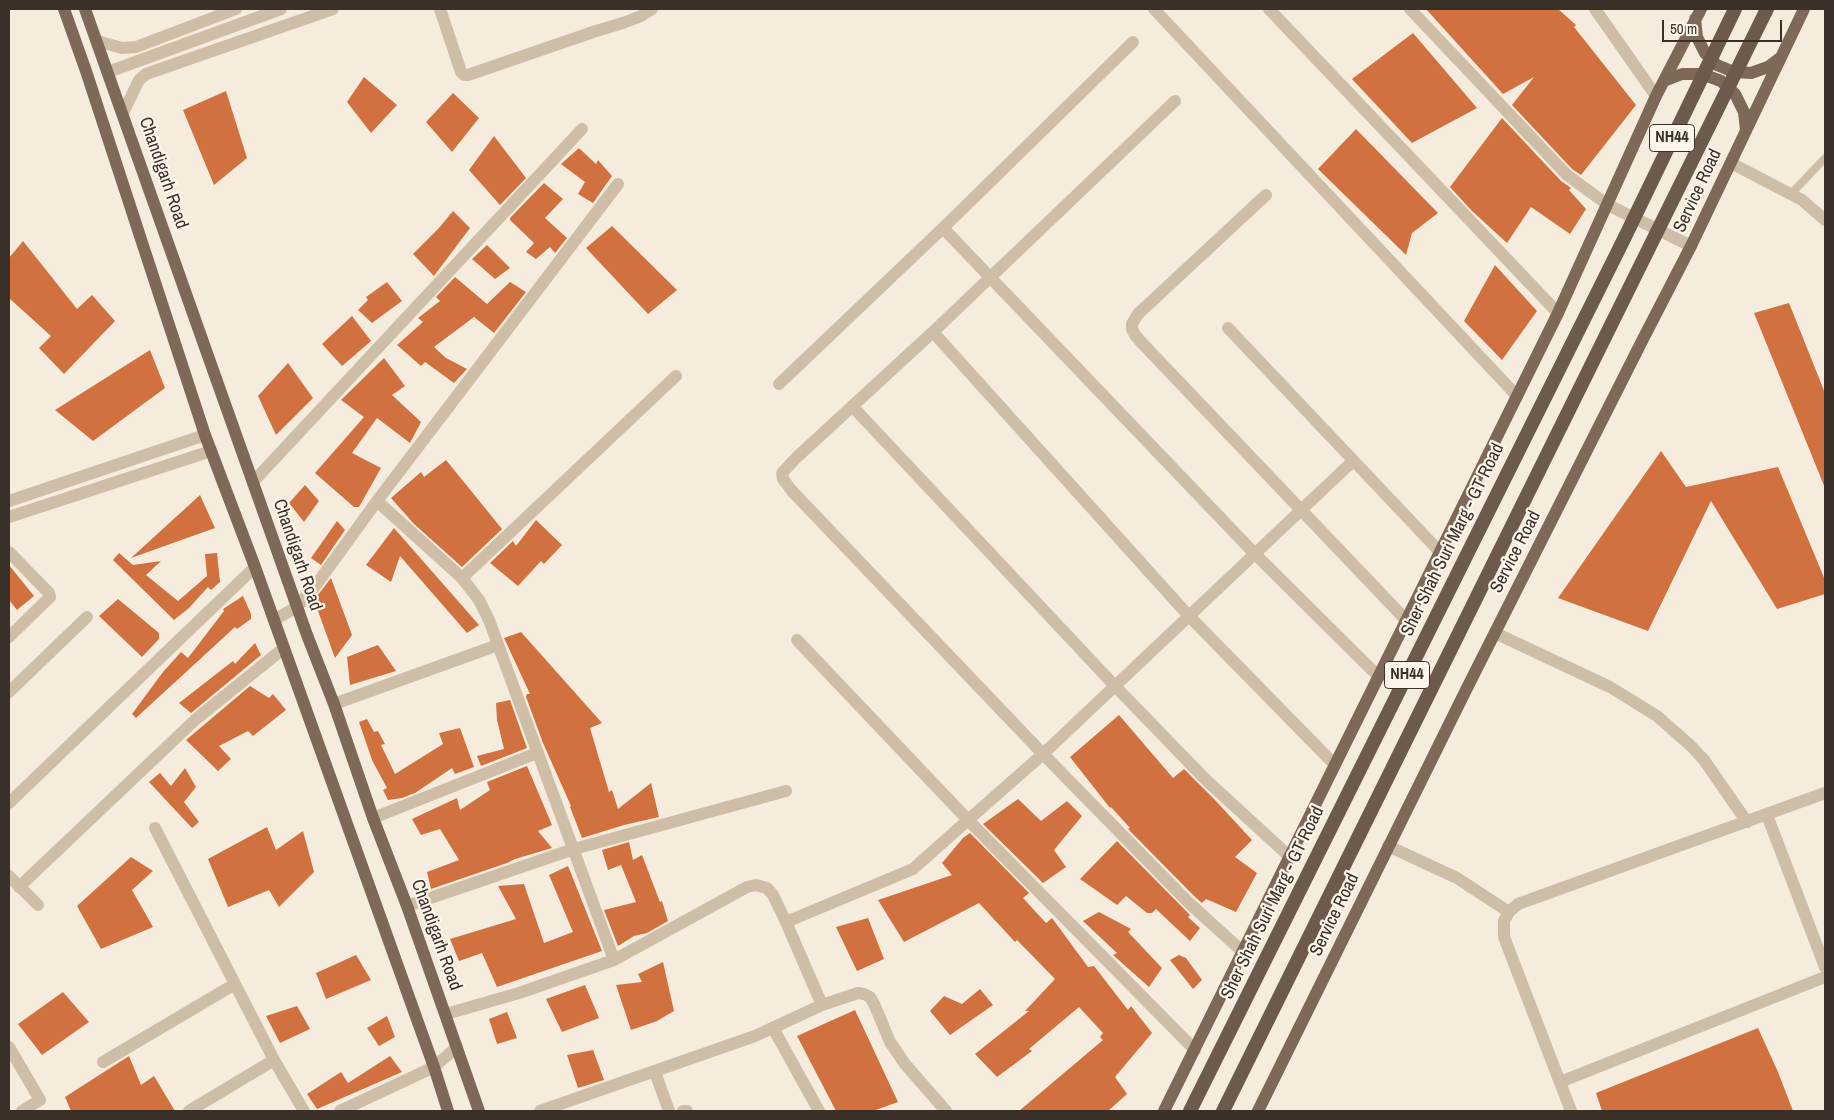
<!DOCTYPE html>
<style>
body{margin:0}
#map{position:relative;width:1834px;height:1120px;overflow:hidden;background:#f5ecdd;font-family:"Archivo Narrow",sans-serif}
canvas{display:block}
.frame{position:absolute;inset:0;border:10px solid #3a3028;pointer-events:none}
.scale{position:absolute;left:1662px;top:20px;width:120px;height:22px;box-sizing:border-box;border:2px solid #3a3028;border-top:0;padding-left:6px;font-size:15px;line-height:18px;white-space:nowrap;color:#3a3028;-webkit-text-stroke:4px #fcf5ea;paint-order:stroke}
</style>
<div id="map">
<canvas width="1834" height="1120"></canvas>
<div class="frame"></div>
<div class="scale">50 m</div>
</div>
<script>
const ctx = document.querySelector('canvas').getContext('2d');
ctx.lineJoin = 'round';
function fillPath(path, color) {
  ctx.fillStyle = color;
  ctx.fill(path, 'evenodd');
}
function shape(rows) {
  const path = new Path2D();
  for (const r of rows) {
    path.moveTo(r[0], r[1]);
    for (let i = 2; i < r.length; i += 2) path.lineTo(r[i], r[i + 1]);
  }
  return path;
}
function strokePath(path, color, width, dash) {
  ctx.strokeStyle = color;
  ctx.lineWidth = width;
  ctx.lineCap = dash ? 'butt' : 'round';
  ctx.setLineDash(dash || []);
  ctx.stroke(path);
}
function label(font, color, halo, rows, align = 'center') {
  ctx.font = font + ' "Archivo Narrow",sans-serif';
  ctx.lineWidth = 4.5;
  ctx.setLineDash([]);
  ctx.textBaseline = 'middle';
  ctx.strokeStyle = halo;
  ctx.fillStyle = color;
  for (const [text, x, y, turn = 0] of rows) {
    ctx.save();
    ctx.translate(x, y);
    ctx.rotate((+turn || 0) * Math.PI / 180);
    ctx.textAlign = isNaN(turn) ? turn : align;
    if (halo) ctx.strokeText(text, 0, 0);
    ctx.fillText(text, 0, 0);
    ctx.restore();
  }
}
fillPath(shape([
 [1426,9,1558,9,1576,25,1574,27,1636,105,1581,175,1572,169,1512,105,1534,77,1503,94],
 [1413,33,1477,108,1412,143,1352,79],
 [364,77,397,105,371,133,347,102],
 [226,91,247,158,214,185,183,110],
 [453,93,479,118,452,152,426,122],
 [1502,118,1561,181,1571,188,1569,190,1586,209,1570,234,1531,207,1507,243,1472,211,1450,187],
 [1356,129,1438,213,1412,233,1406,255,1318,169],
 [494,136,526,178,500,205,469,170],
 [579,148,596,164,598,160,612,176,593,203,578,194,585,182,561,164],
 [544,183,563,199,545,218,567,238,555,253,550,247,536,259,526,252,534,243,510,220,510,218],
 [453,211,470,228,434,276,413,254,439,228],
 [612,226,677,290,648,314,586,248],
 [23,241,77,309,92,295,115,321,64,374,39,348,51,336,9,298,9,258],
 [487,245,510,268,495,279,472,259],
 [1495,265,1537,311,1502,360,1464,321],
 [455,277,487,304,510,282,526,292,494,333,474,317,434,347,446,358,467,369,454,383,425,362,421,366,397,345,423,322,418,318,440,301,436,297],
 [387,282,402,301,372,323,358,310,368,300,366,297],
 [1789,303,1825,393,1825,488,1754,313],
 [352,316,371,341,342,366,322,344],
 [150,350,165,388,93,441,55,410],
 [384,358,405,386,392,395,421,422,410,443,377,418,352,453,381,468,359,507,354,507,315,473,364,417,341,400],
 [288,363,313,398,276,435,258,396],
 [1661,451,1686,487,1778,467,1825,580,1825,594,1777,609,1711,501,1648,631,1558,598],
 [446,460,502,529,462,567,414,524,391,498,421,472,424,477],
 [305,485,319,501,304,522,289,503],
 [200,495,215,528,131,558],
 [536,520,562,545,544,564,541,561,518,586,490,563,513,541,516,546],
 [337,521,345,530,321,565,311,558],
 [394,528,479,625,467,633,400,556,391,582,366,565],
 [119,553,133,565,161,561,146,575,178,601,207,576,205,554,217,553,220,582,211,590,208,587,189,608,174,620,113,560],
 [9,565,34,596,17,610,9,600],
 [331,578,352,635,335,658,314,600],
 [243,596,251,614,251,619,237,629,235,627,136,718,132,714,163,672,181,652,188,658,224,611,223,609],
 [118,599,159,633,159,639,142,657,99,616],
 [521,632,602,723,590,728,609,792,612,790,618,809,651,783,659,817,624,825,582,838,570,807,571,806,543,743,526,697,527,694,530,694,504,638],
 [255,643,261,655,191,713,179,703,233,661,235,664],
 [378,645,396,671,350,685,347,657],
 [250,686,269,698,273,694,286,710,253,736,248,731,219,746,231,759,218,771,186,740],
 [510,700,527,748,481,766,477,756,504,749,497,720,496,703],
 [1119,715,1173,778,1184,769,1214,799,1252,840,1235,857,1257,873,1236,912,1206,899,1202,903,1194,896,1128,829,1130,828,1111,807,1110,808,1070,757],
 [367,719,374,732,378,731,385,744,381,745,395,774,443,744,439,733,460,728,474,767,455,774,452,768,415,793,402,798,388,800,383,790,387,788,372,760,359,722],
 [527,766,552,825,538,831,552,848,515,859,507,863,431,889,427,872,459,860,440,829,421,835,412,819,457,798,460,810,490,790,487,782],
 [185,768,196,787,184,802,199,822,192,828,149,782,160,773,171,786],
 [1018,799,1041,821,1067,801,1082,816,1054,850,1066,867,1043,883,983,824],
 [267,827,276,850,303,831,314,872,279,907,269,890,228,907,208,859],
 [970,833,1029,893,1023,898,1046,923,1052,918,1088,967,1094,966,1128,1010,1131,1006,1152,1033,1115,1077,1127,1094,1108,1111,1019,1111,1103,1040,1100,1037,1103,1033,1079,1007,1029,1049,1032,1051,997,1077,975,1054,1029,1011,1025,1011,1055,979,1017,940,1015,942,979,903,904,942,878,900,952,875,942,863,963,838],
 [1117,841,1190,915,1188,917,1200,928,1190,941,1156,909,1152,913,1147,913,1126,896,1117,905,1080,879],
 [629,842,633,860,642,855,660,902,662,901,668,921,647,933,634,936,618,946,604,910,636,902,621,865,608,870,602,850],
 [131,857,153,871,132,890,153,927,101,949,77,906],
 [568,866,602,951,497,987,482,953,459,961,450,939,516,919,498,886,524,884,544,943,573,932,549,875],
 [1099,912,1131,929,1128,932,1162,968,1149,987,1113,955,1117,953,1083,921],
 [868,918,884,959,857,971,836,927],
 [356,955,371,980,326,999,316,973],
 [1179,955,1186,958,1202,980,1193,989,1170,960],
 [663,962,674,1011,657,1021,631,1030,616,985,642,982,638,974],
 [585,985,599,1018,562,1032,546,999],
 [980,989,993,1005,950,1035,930,1011,944,996,962,1004],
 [63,992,89,1022,42,1055,18,1024],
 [297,1006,310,1029,280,1043,266,1016],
 [855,1010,898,1102,873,1111,836,1111,797,1036],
 [507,1012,517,1038,497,1044,489,1019],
 [387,1016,395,1037,379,1046,367,1028],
 [1758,1028,1778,1072,1793,1111,1602,1111,1596,1093],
 [593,1050,604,1080,578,1088,567,1055],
 [129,1056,141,1085,154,1076,175,1111,71,1111,65,1097],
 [390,1056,402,1072,317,1109,307,1094,341,1072,348,1083]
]), '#d1713f');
strokePath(shape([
 [1791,194,1825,158]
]), '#cebda7', 8);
strokePath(shape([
 [440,9,461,72,464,75,468,75,596,31,623,23,641,16,652,9],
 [1154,9,1517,396],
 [1269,9,1558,313],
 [1410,9,1567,175,1608,205,1691,246],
 [1595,9,1656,96],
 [97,41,122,48,136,47,236,9],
 [108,72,281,9],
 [123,113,139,80,146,74,333,9],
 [1266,195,1138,314,1132,324,1132,329,1135,335,1141,342,1407,621],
 [943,228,1255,554,1379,677],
 [1228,328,1440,552],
 [933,332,1175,101],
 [779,384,943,228,1133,42],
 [852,406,1115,686,1205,779,1290,857],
 [253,482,582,129],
 [9,501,205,435],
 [377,501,462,578,479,600,489,620,614,960],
 [9,517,211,451],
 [9,552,49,593,50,597,9,637],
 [462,578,676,376],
 [274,620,297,607,316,585,377,501,618,184],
 [1495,633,1610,687,1657,716,1691,746,1704,760,1747,822],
 [797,640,968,820,1043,754,1353,461],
 [9,692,87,617],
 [334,704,498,645],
 [9,803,255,567],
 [1767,815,1825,967],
 [373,818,537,753],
 [155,828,274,1060,304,1111],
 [1388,846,1457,878,1509,912],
 [9,876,38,905],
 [19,887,195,720,284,648],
 [407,906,574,849,786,791],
 [786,922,822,1005],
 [1243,952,1188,902,1043,754,792,491,783,479,782,473,797,457,933,332,1188,615,1335,765],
 [446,1014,519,993,614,960,747,887,756,885,767,888,773,895,786,922,913,869,968,820,1195,1050],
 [773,1028,819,1111],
 [9,1047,40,1100,22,1111],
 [103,1062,235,984],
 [655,1072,669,1111],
 [1560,1082,1825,977],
 [189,1111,274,1060],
 [340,1111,434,1067,457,1047],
 [540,1111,755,1036,822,1005,858,993,864,994,870,997,875,1006,890,1042,905,1064,946,1111],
 [683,1111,687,1111],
 [1571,1111,1504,937,1504,921,1509,912,1518,904,1825,793]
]), '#cebda7', 12);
strokePath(shape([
 [1731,163,1802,200,1825,220]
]), '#cebda7', 12);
strokePath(shape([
 [64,9,86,71,205,435,255,567,434,1067,448,1111],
 [85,9,307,635,334,704,373,818,407,906,479,1111],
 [1695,19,1697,37,1705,53,1717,65,1734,72,1751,73,1768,67,1780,58],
 [1664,81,1682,74,1702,74,1721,81,1735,94,1744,112,1746,130],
 [1164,1111,1558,313,1656,96,1701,9],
 [1258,1111,1465,692,1642,341,1691,246,1804,9]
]), '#7e6958', 12);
strokePath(shape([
 [1190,1111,1624,239,1735,9],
 [1223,1111,1767,9]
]), '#6d5a4c', 14);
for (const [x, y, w] of [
 [1672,138,45],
 [1407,675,45]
]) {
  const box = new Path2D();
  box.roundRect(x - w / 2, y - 13.5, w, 27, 4);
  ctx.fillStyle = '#fcf5ea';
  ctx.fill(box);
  strokePath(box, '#3a3028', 1);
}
label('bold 16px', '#3a3028', null, [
 ["NH44",1672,138],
 ["NH44",1407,675]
]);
label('18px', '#3a3028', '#fcf5ea', [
 ["Chandigarh Road",163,173,71],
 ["Service Road",1698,191,-65],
 ["Sher Shah Suri Marg - GT Road",1453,540,-64],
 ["Service Road",1516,552,-63],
 ["Chandigarh Road",297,555,71],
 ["Sher Shah Suri Marg - GT Road",1273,903,-64],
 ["Service Road",1335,915,-64],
 ["Chandigarh Road",436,935,70]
]);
</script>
